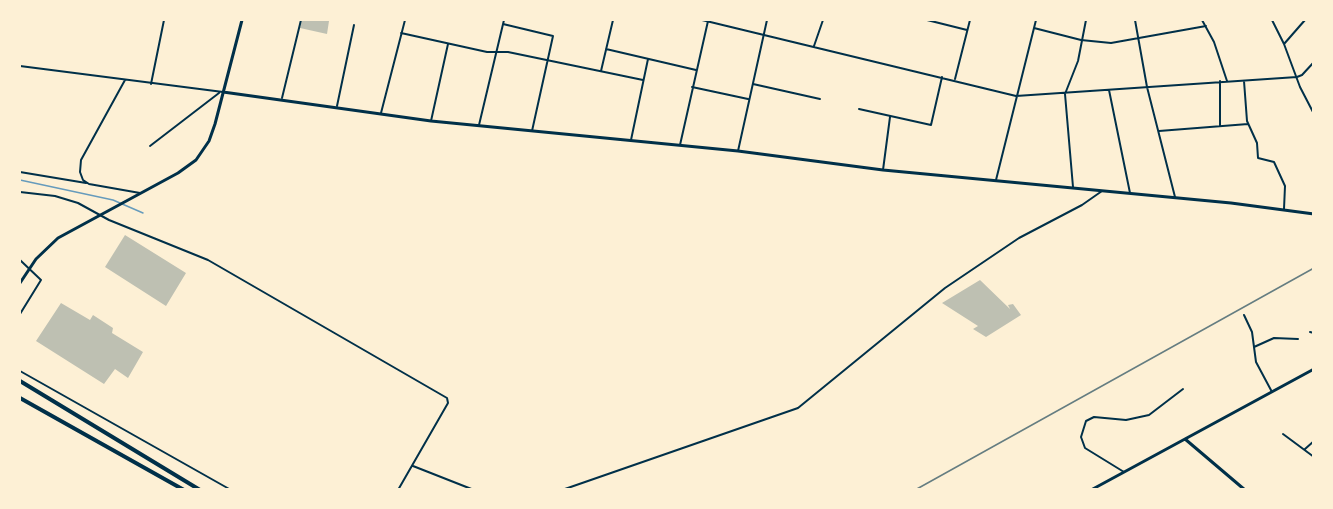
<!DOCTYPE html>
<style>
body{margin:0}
#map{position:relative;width:1333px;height:509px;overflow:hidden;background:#fdf0d5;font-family:"Source Sans 3",sans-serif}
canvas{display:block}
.frame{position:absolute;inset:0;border:21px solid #fdf0d5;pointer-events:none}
</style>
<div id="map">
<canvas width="1333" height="509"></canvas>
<div class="frame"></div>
</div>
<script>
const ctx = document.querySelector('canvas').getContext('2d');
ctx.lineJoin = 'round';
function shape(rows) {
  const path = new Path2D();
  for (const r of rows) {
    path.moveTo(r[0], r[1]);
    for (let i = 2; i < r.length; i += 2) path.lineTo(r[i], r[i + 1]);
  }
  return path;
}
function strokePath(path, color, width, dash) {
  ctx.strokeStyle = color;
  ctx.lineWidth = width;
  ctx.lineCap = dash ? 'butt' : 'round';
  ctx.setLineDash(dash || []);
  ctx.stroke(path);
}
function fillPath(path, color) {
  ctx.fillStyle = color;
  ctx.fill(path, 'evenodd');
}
strokePath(shape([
 [20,180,113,200,143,213]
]), '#669bbc', 1.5);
fillPath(shape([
 [302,20,329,21,327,34,300,28],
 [125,235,186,273,166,306,105,267],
 [980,280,1010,309,1008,305,1013,304,1021,315,986,337,973,329,978,326,942,303],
 [61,303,90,320,93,315,113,328,112,333,143,352,128,378,115,369,104,384,36,341]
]), '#bec0b2');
strokePath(shape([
 [702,20,1016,96,1297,77,1302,75,1314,62],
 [927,20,967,30],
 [1135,20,1147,87,1175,197],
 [1202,20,1214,42,1227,81],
 [1272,20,1284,44,1300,87,1314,114],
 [503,24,553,36,532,131],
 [1034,28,1081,40,1111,43,1206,26],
 [401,33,487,52,508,52,643,80],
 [1284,44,1305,20],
 [814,46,823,20],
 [606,49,696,70],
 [20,66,223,92],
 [601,71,613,20],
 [955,79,970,20],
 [125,80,81,160,80,172,83,180,89,184,140,193],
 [1244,81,1247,121,1257,143,1258,158,1274,162,1285,186,1284,209],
 [151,84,164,20],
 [753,84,820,99],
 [692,87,748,99],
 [1109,90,1130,193],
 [282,98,301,20],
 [337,106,354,25],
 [859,109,931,125,942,77],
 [381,113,405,20],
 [431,121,448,44],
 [479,125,504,20],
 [1220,126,1220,81],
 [1159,131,1248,124],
 [631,140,648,59],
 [680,145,708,21],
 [150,146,219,93],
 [738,151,767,20],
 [883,170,890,117],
 [20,172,86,183],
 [996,180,1036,20],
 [1073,187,1065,94,1078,61,1086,20],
 [20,192,55,196,78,203,109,220,208,260,447,398,448,403,398,490],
 [20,260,41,280,20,314],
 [1244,315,1252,332,1254,347],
 [1310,332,1314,333],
 [20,371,231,490],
 [1272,392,1256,362,1254,347,1274,338,1298,339],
 [1283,434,1314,457],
 [1305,449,1314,441],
 [413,466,474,490],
 [1124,472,1085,448,1081,437,1086,421,1094,417,1126,420,1149,415,1183,389],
 [562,490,798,408,945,288,1019,238,1082,205,1102,191]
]), '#003049', 2);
strokePath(shape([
 [223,92,431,121,738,151,883,170,1231,203,1314,214],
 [20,283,36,259,58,238,178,173,196,160,209,141,215,124,242,20],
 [1185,439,1245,490],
 [1091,490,1314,369]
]), '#003049', 3);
strokePath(shape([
 [20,381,200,490],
 [20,398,184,490]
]), '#003049', 4);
strokePath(shape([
 [915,490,1314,268]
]), '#657d81', 1.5);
</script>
